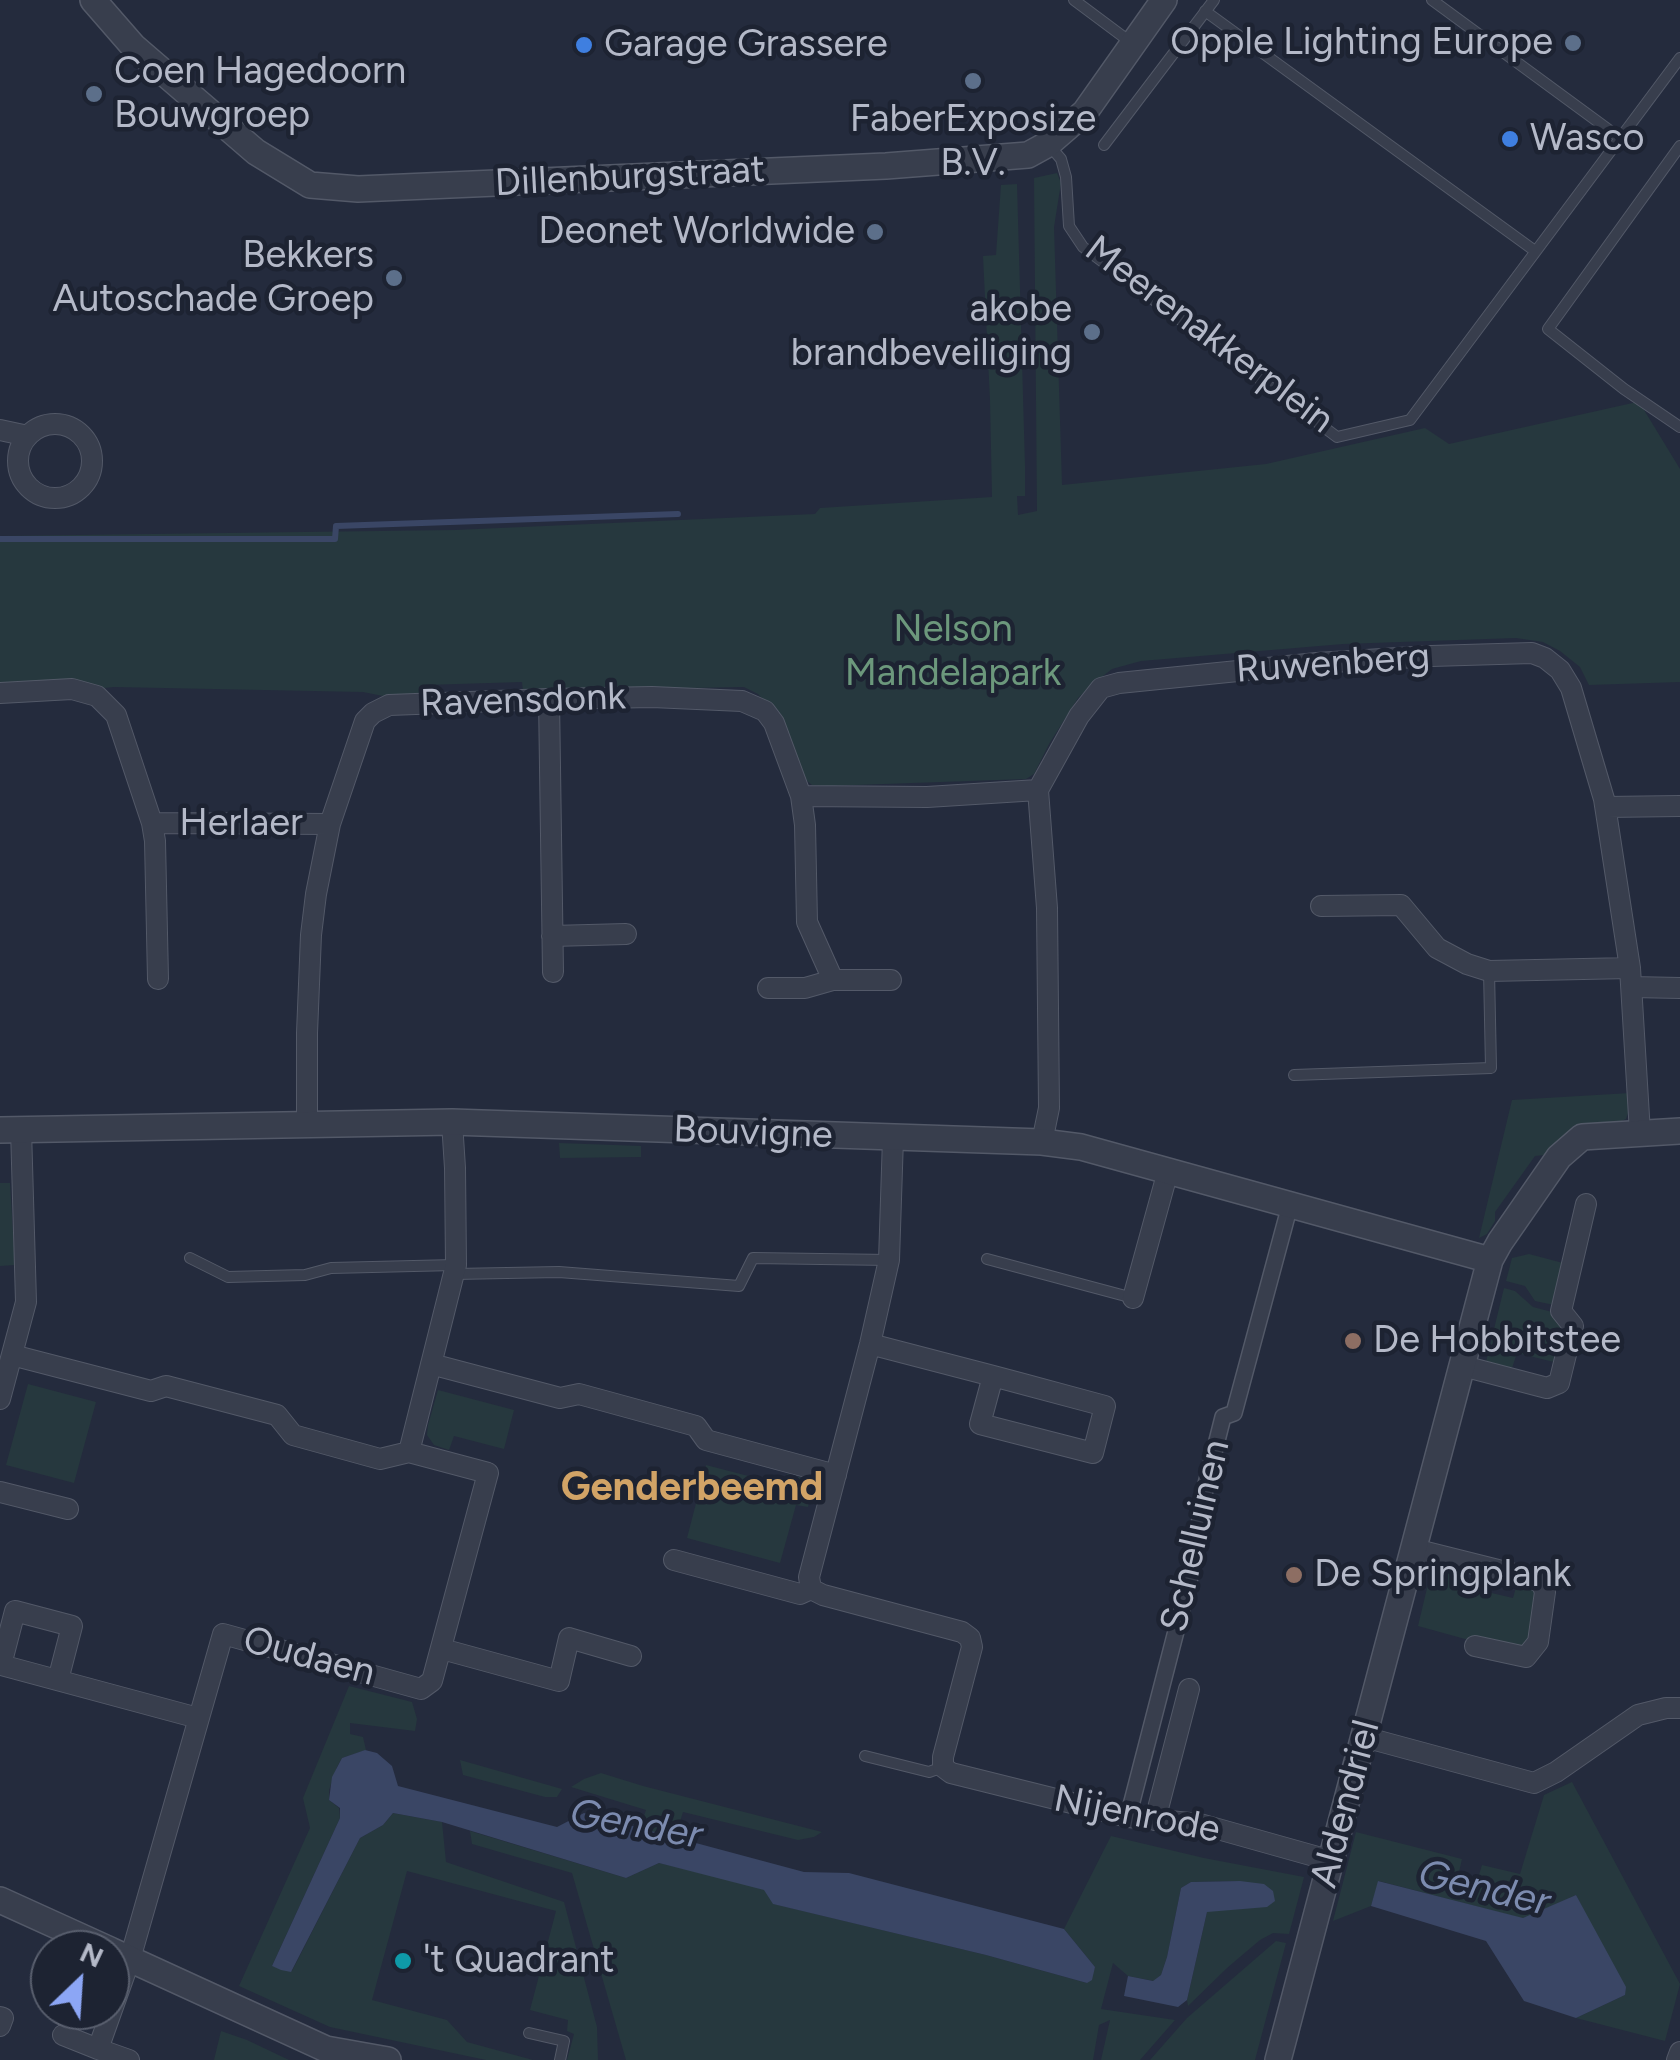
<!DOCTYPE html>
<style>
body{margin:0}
#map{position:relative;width:1680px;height:2060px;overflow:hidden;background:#242b3d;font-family:Figtree,sans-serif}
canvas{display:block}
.north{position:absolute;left:30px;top:1930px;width:100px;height:100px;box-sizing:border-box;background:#1d2332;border:2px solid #595f6e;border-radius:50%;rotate:25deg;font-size:28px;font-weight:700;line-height:40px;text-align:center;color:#b4b9c8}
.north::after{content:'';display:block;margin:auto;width:35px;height:45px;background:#8ca6f5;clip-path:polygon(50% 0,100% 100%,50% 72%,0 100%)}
</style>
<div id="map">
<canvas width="1680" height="2060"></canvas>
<div class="north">N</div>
</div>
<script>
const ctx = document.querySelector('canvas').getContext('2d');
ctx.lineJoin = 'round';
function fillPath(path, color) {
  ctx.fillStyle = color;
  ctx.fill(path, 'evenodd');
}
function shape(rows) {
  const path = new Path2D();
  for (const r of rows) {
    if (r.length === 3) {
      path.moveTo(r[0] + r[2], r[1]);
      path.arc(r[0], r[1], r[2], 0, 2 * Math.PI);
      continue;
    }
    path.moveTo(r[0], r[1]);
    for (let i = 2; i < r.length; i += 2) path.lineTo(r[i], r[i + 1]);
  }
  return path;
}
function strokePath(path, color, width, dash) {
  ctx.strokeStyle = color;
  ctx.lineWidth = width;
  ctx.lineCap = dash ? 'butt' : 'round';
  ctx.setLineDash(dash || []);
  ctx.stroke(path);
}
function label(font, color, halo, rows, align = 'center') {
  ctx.font = font + ' Figtree,sans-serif';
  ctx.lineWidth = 9;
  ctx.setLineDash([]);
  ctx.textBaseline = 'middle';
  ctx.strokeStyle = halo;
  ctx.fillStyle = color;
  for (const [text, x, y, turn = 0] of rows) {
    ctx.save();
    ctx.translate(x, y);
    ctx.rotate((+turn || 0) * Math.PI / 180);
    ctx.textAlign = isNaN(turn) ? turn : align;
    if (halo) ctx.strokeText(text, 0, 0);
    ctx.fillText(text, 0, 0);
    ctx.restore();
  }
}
fillPath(shape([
 [1057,173,1061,183,1054,227,1062,485,1266,464,1425,428,1449,444,1637,402,1641,405,1680,469,1680,682,1589,685,1580,667,1560,651,1543,642,1516,638,1343,644,1141,661,1112,669,1094,683,1078,698,1049,744,1034,774,1026,779,827,786,812,785,799,774,778,716,758,694,744,687,523,691,522,682,425,685,424,695,388,697,363,692,114,687,84,690,0,688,0,536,455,530,815,514,820,508,992,497,990,400,983,256,996,255,1001,185,1017,184,1025,466,1025,496,1017,496,1018,515,1037,511,1034,178],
 [1630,1093,1630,1107,1626,1119,1554,1154,1535,1156,1495,1212,1495,1221,1487,1234,1479,1238,1512,1100],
 [559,1143,641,1146,641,1157,560,1158],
 [0,1183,10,1183,15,1265,0,1266],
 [1529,1254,1563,1263,1554,1305,1535,1301,1525,1286,1506,1281,1512,1258],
 [1504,1288,1515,1291,1533,1307,1556,1313,1562,1324,1554,1362,1517,1353,1512,1368,1486,1362],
 [28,1384,96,1402,74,1483,6,1465],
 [438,1390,514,1410,504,1449,454,1436,449,1450,434,1445,427,1435,428,1425],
 [706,1465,783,1485,787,1474,814,1481,808,1507,796,1505,780,1563,687,1538],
 [1433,1563,1468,1571,1466,1587,1513,1598,1517,1584,1535,1588,1538,1592,1527,1647,1494,1647,1418,1626],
 [349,1686,412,1702,417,1719,415,1731,350,1723,350,1734,363,1737,366,1750,342,1758,337,1767,329,1790,329,1800,339,1808,340,1818,272,1966,292,1971,360,1838,383,1825,393,1813,442,1822,446,1862,564,1902,597,2027,598,2060,567,2060,574,2034,567,2031,568,2020,530,2010,556,1911,407,1871,372,2000,447,2020,467,2042,533,2060,486,2060,330,2027,239,1986,310,1828,303,1798],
 [460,1760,562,1789,557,1797,545,1797,463,1775],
 [601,1773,643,1786,822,1832,814,1837,798,1840,683,1812,675,1838,640,1828,646,1810,571,1787,584,1779],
 [1572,1782,1680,1984,1665,2041,1576,2018,1625,1995,1576,1895,1524,1919,1379,1881,1371,1906,1333,1921,1356,1832,1462,1859,1459,1872,1478,1878,1482,1865,1520,1874,1544,1795],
 [470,1831,626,1878,659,1863,740,1882,765,1890,774,1904,986,1955,1087,1983,1095,1967,1064,1929,1111,1836,1204,1858,1304,1877,1289,1934,1273,1933,1260,1940,1227,1968,1188,2006,1187,2000,1207,1912,1240,1881,1191,1882,1181,1888,1167,1957,1161,1975,1154,1981,1128,1976,1113,1963,1101,2009,1175,2020,1140,2060,1101,2060,1110,2020,1099,2025,1093,2060,626,2060,572,1873,472,1844],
 [1276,1941,1286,1943,1255,2060,1150,2060,1187,2018],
 [221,2031,247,2040,289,2060,214,2060]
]), '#26383e');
fillPath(shape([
 [365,1750,377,1753,392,1766,398,1786,557,1827,584,1813,804,1872,849,1873,1064,1929,1095,1967,1092,1980,1087,1983,986,1955,773,1904,764,1890,659,1863,626,1878,442,1822,393,1813,383,1825,360,1838,291,1972,281,1970,272,1966,340,1818,340,1808,329,1800,332,1777,342,1758],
 [1240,1881,1264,1884,1273,1891,1275,1901,1267,1907,1207,1912,1187,2000,1178,2007,1124,1996,1128,1976,1153,1981,1161,1975,1167,1957,1181,1888,1191,1882],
 [1378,1881,1523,1918,1576,1895,1626,1987,1625,1995,1576,2018,1524,2001,1486,1941,1371,1906]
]), '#3a4665');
strokePath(shape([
 [0,539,335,539,336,526,678,514]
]), '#3a4665', 6);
const service = shape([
 [1074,0,1133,44],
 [1432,0,1620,138],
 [1205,11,1535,251],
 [1049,145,1061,159,1066,177,1069,226,1083,247,1337,437,1410,420,1680,58],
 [1104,145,1214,0],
 [1680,146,1548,329,1624,389,1680,427],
 [1294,1075,1491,1068,1489,971],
 [190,1258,228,1277,305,1275,331,1268,455,1265],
 [987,1259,1133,1298],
 [455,1274,559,1272,739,1286,753,1258,889,1260],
 [865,1756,929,1772,943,1767],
 [529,2033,564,2041,560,2060]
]);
const pedestrian = shape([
 [1128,1817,1190,1577,1206,1484,1223,1417,1234,1413,1290,1205]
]);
const minor = shape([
 [55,461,37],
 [0,430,28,436],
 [0,693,72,689,97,696,116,715,152,823,330,824],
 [549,699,553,972],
 [801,796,927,797,1038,790],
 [1606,807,1680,806],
 [152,823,155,841,158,979],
 [1321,906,1401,905,1437,948,1467,964,1489,971,1630,968],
 [552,936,626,934],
 [1632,987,1680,988],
 [768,988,805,988,833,980],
 [307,1124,307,1033,311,935,316,894,330,824,365,721,373,713,389,705,549,699,652,697,742,701,765,711,774,723,801,796,805,825,807,922,833,980,891,980],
 [1042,1142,1049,1108,1047,908,1038,790,1079,716,1101,688,1119,683,1317,663,1431,656,1532,653,1545,658,1560,670,1571,688,1604,799,1630,968,1640,1133],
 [1133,1298,1168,1171],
 [870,1344,993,1376,1023,1384,1105,1406,1093,1453,980,1424,993,1376],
 [12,1355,151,1391,166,1386,277,1415,293,1435,380,1459,409,1452],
 [431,1364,560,1398,579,1394,696,1426,706,1440,836,1475],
 [1463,1366,1547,1388,1559,1383,1573,1326,1561,1311,1586,1204],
 [0,1399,26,1302,21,1129],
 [0,1492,68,1509],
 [1414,1549,1534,1579,1542,1584,1545,1592,1538,1642,1526,1657,1475,1646],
 [674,1560,800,1594,811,1589,823,1595,962,1632,970,1638,972,1647,943,1757,943,1767,951,1773,1128,1817,1200,1824,1332,1861],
 [811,1589,809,1577,870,1344,889,1260,893,1138],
 [442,1649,559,1681,569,1638,631,1656],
 [58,1680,72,1626,15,1611,1,1665,198,1718],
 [1364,1737,1534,1783,1556,1772,1638,1715,1666,1708,1680,1708],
 [1155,1820,1189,1689],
 [0,2017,3,2018,0,2026],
 [63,2035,98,2049],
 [129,2060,98,2049,130,1959,223,1634,421,1689,432,1681,488,1473,409,1452,456,1265,455,1168,452,1122],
 [1677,2060,1680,2052]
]);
const tertiary = shape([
 [93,0,133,46,256,152,310,185,358,189,886,166,1028,155,1048,144,1085,112,1164,0],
 [0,1130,452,1122,1042,1142,1081,1147,1490,1260],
 [0,1900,110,1950],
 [110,1950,326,2049,388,2060],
 [1278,2060,1490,1260,1500,1242,1559,1157,1582,1137,1680,1131]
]);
strokePath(service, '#535968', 12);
strokePath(pedestrian, '#535968', 18);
strokePath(minor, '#535968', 22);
strokePath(tertiary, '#535968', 28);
strokePath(service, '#383e4d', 10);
strokePath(pedestrian, '#383e4d', 15);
strokePath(minor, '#383e4d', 20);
strokePath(tertiary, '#383e4d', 25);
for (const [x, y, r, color] of [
 [1573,43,10,"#5c6f8a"],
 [584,45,10,"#3f7fe0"],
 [973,81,10,"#5c6f8a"],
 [94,94,10,"#5c6f8a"],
 [1510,139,10,"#3f7fe0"],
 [875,232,10,"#5c6f8a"],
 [394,278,10,"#5c6f8a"],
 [1092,332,10,"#5c6f8a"],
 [1353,1341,10,"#8d6e63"],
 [1294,1575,10,"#8d6e63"],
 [403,1961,10,"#0f9aa8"]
]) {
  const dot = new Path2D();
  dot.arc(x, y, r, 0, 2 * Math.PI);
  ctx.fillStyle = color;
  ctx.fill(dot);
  strokePath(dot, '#1d2332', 4);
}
label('38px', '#b4b9c8', '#1d2332', [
 ["Opple Lighting Europe",1553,43,"right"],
 ["Garage Grassere",604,45],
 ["Coen Hagedoorn",114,72],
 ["Bouwgroep",114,116],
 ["FaberExposize",973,120,"center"],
 ["B.V.",973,164,"center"],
 ["Wasco",1530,139],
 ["Deonet Worldwide",855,232,"right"],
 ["Bekkers",374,256,"right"],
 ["Autoschade Groep",374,300,"right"],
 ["akobe",1072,310,"right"],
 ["brandbeveiliging",1072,354,"right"],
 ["De Hobbitstee",1373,1341],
 ["De Springplank",1314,1575],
 ["'t Quadrant",423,1961]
], 'left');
label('38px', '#b4b9c8', '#1d2332', [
 ["Dillenburgstraat",630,177,-3],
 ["Meerenakkerplein",1209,335,37],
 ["Ruwenberg",1333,664,-4],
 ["Ravensdonk",523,701,-2],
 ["Herlaer",241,824],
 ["Bouvigne",753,1133,2],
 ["Schelluinen",1196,1536,-77],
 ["Oudaen",309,1657,15],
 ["Aldendriel",1346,1804,-75],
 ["Nijenrode",1137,1815,11]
]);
label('38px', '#6c987c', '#1d2332', [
 ["Nelson",953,630],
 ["Mandelapark",953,674]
]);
label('bold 40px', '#d1a366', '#1d2332', [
 ["Genderbeemd",692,1488]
]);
label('italic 40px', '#7c8baf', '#1d2332', [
 ["Gender",636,1825,10],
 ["Gender",1484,1889,13]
]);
</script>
